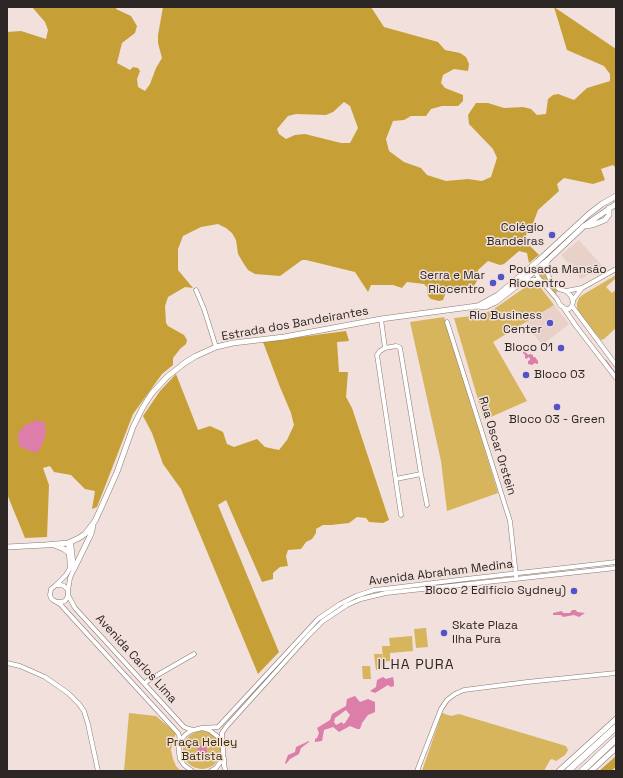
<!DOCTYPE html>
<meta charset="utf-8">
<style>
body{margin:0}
#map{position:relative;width:623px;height:778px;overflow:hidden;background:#f1e0db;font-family:"Space Grotesk",sans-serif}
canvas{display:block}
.frame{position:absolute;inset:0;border:8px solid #2c2624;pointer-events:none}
</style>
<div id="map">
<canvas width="623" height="778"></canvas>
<div class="frame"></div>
</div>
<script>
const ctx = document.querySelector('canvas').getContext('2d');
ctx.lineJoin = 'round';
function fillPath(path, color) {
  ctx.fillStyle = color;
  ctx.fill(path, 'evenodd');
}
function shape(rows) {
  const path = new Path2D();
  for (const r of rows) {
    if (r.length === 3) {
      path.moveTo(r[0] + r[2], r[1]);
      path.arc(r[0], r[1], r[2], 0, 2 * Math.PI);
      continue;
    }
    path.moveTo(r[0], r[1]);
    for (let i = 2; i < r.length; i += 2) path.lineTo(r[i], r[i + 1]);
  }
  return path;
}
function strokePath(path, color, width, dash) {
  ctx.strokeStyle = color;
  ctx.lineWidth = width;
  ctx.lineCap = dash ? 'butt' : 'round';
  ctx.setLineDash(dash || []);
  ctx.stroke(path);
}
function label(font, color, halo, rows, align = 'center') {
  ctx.font = font + ' "Space Grotesk",sans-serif';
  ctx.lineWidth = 3;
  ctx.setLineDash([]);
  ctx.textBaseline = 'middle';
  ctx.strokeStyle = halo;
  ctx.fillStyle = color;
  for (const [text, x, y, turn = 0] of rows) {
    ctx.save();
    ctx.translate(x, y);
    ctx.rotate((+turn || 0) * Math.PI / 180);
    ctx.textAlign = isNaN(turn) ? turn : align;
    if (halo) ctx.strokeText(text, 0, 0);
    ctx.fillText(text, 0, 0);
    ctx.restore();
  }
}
fillPath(shape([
 [579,240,604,268,594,271,581,279,561,255],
 [554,305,569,324,542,345,525,323]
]), '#e8d1c8');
fillPath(shape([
 [544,265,545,273,547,279,553,286,558,290,555,295,540,277,538,272],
 [616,275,616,279,615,279,606,287,612,293,616,289,616,328,604,339,601,340,579,313,577,308,577,303,579,298,584,294],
 [532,285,536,286,541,288,554,305,493,342,527,401,484,420,454,318,481,315,494,309,527,286],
 [444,317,498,493,447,511,441,461,410,322],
 [426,628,428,647,416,648,414,629],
 [412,636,413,651,390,653,390,661,383,662,382,646,390,646,389,638],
 [374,654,382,654,383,669,376,670],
 [362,666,370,666,371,679,363,679],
 [129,713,156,716,176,733,173,741,171,750,173,759,176,766,181,771,124,771],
 [442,713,451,716,459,714,566,746,568,750,565,755,556,761,552,759,550,760,544,771,422,771],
 [202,750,19]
]), '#d7b55d');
fillPath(shape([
 [32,7,117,7,116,9,131,16,137,26,135,33,122,43,117,63,130,70,133,67,138,68,140,71,137,79,138,87,145,91,150,84,156,68,162,58,158,43,158,35,163,7,371,7,384,27,438,42,445,50,460,53,466,57,469,64,468,71,454,69,443,75,441,83,445,88,463,95,463,101,458,106,442,106,431,109,426,116,411,116,404,120,393,121,386,139,389,151,404,162,421,168,427,175,446,181,468,179,482,181,491,177,497,158,493,149,469,124,468,115,476,103,488,103,504,108,523,107,531,109,537,115,546,114,548,99,553,95,558,94,574,100,587,88,610,81,610,74,604,66,567,50,554,7,616,49,616,168,613,165,601,169,605,180,593,184,564,178,557,184,559,191,538,210,531,229,523,239,539,255,529,263,527,253,519,251,504,264,500,265,488,261,478,270,478,279,474,286,449,290,446,292,443,300,439,301,431,299,428,296,427,287,424,284,407,282,402,288,393,285,371,285,368,292,355,272,306,260,302,260,280,276,255,274,248,270,244,264,238,254,236,240,232,233,226,228,218,224,201,227,183,236,178,249,178,270,193,288,185,287,168,297,165,306,166,323,168,326,184,335,187,340,186,344,180,349,173,358,173,365,162,374,133,414,97,507,92,509,95,491,85,489,71,475,54,472,50,466,43,468,49,485,47,537,25,538,7,494,7,32,21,31,46,39,48,30,45,22],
 [344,102,350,106,358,128,350,143,341,143,305,134,295,135,286,139,279,134,277,129,288,116,296,114,326,115,333,112],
 [346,331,349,341,337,342,339,372,348,372,346,397,352,408,389,520,383,523,369,522,366,518,357,517,349,523,331,525,323,525,316,529,316,533,312,539,306,542,301,549,288,550,286,556,288,566,280,567,273,573,273,579,262,582,226,500,218,505,279,652,258,674,181,489,163,464,152,433,143,416,160,391,176,374,198,430,210,426,219,430,223,432,227,444,234,447,257,439,265,447,279,450,287,440,294,425,291,413,280,387,263,342],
 [616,756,616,767,611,771,599,771]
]), '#c6a037');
fillPath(shape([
 [523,351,525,351,528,355,530,354,533,355,533,357,535,357,538,361,538,364,537,364,535,363,532,365,528,364,528,361,530,360,530,358,528,357,527,359,525,358,525,355,523,353],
 [37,420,45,423,46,432,43,443,37,453,30,451,19,446,18,433,25,425],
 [572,610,576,610,577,612,585,613,579,617,574,615,563,617,561,615,553,615,553,613,562,611,563,613,570,613],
 [383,677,386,679,393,677,394,683,394,686,391,687,388,685,375,693,370,691,376,687,377,680],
 [355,696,360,702,368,699,375,702,375,712,368,715,362,723,360,729,357,729,350,726,339,732,333,727,324,730,322,741,315,742,315,739,317,738,319,733,317,728,330,720,332,714,346,706,347,699],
 [346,710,350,715,345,723,343,724,342,722,336,725,334,722,335,718],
 [309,741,309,742,301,748,299,754,290,759,286,764,285,763,288,755,295,752,296,747],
 [202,750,5]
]), '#dc7daa');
strokePath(shape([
 [606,360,616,374]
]), '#dc7daa', 1);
const minor = shape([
 [548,260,546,267,547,272,551,282,559,289,566,291,571,296,573,302,572,306],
 [536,268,535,271,538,277,557,299,560,305,566,309,569,309,572,306],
 [196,290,204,309,216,347],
 [566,291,582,288,616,269],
 [573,300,582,288],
 [572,306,616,365],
 [563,307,576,326,616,378],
 [381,319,385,348],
 [447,322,510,521,511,530,516,576],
 [396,479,421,474],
 [401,515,377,355,380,351,385,348,396,346,399,347,400,348,421,474,427,505],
 [56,585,66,575,70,568,68,543],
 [68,591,70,578,74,569,71,542],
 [68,595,75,608,184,727,189,729,194,730],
 [57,602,62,602,65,601,68,596,68,590,64,586,61,585,56,585,51,589,50,595,51,598,53,600,60,604,69,614,178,733,181,741],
 [7,663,20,666,45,677,68,693,79,704,84,711,88,724,98,771],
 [145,684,147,681,194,654],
 [202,728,218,727,318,619,340,604,356,596,374,590,384,589,466,579,616,562],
 [222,743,222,733,226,727,308,636,323,621,347,605,361,599,386,593,616,568],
 [224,758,224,766,226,771],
 [192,771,184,765,180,759,179,753,179,747,181,741,184,736,189,732,194,730,202,728,209,730,217,736,220,740,223,746,223,755,222,760,216,768,211,771],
 [417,771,441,709,447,700,455,694,464,690,527,682,616,673]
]);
const major = shape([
 [587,226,595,224,605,220,609,215,609,208],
 [524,283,533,280,540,281,544,283],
 [478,306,498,295,538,261,589,214,602,204,616,196],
 [54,545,64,549,69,553],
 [7,547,45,545,68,543,79,538,85,534,95,521,101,508,117,472,133,427,143,407,152,393,168,376,186,362,196,356,216,347,233,343,284,337,381,319,477,306,485,307,496,302,514,288,548,260,584,226,616,204],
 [74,569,91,534,93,526],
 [559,771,616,719],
 [591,771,616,748]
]);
const highway = shape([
 [568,771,616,727],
 [582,771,616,739]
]);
strokePath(minor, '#887a74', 5);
strokePath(major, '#887a74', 6);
strokePath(highway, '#887a74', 7);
strokePath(minor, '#fff', 4);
strokePath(major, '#fff', 5);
strokePath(highway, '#fff', 6);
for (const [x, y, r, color] of [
 [552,235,4,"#5252c9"],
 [501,277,4,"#5252c9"],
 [493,283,4,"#5252c9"],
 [550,323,4,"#5252c9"],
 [561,348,4,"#5252c9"],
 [526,375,4,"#5252c9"],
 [557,407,4,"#5252c9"],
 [574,591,4,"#5252c9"],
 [444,633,4,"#5252c9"]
]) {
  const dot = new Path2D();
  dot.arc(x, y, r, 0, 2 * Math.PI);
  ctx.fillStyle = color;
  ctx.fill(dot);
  strokePath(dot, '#f1e0db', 1.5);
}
label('12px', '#2c2624', '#f1e0db', [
 ["Colégio",544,228],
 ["Bandeiras",544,242],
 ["Pousada Mansão",509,270,"left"],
 ["Riocentro",509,284,"left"],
 ["Serra e Mar",485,276],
 ["Riocentro",485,290],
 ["Rio Business",542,316],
 ["Center",542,330],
 ["Bloco 01",553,348],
 ["Bloco 03",534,375,"left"],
 ["Bloco 03 - Green",557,420,"center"],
 ["Bloco 2 Edifício Sydney)",566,591],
 ["Skate Plaza",452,626,"left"],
 ["Ilha Pura",452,640,"left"]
], 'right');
label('12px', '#2c2624', '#f1e0db', [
 ["Estrada dos Bandeirantes",295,324,-10],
 ["Rua Oscar Orstein",497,446,73],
 ["Avenida Abraham Medina",441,573,-7],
 ["Avenida Carlos Lima",136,659,48]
]);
label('12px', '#3c2c00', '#f1e0db', [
 ["Praça Helley",202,743],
 ["Batista",202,757]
]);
ctx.letterSpacing = '1px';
label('14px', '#2c2624', '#f1e0db', [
 ["ILHA PURA",416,665]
]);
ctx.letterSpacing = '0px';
</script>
